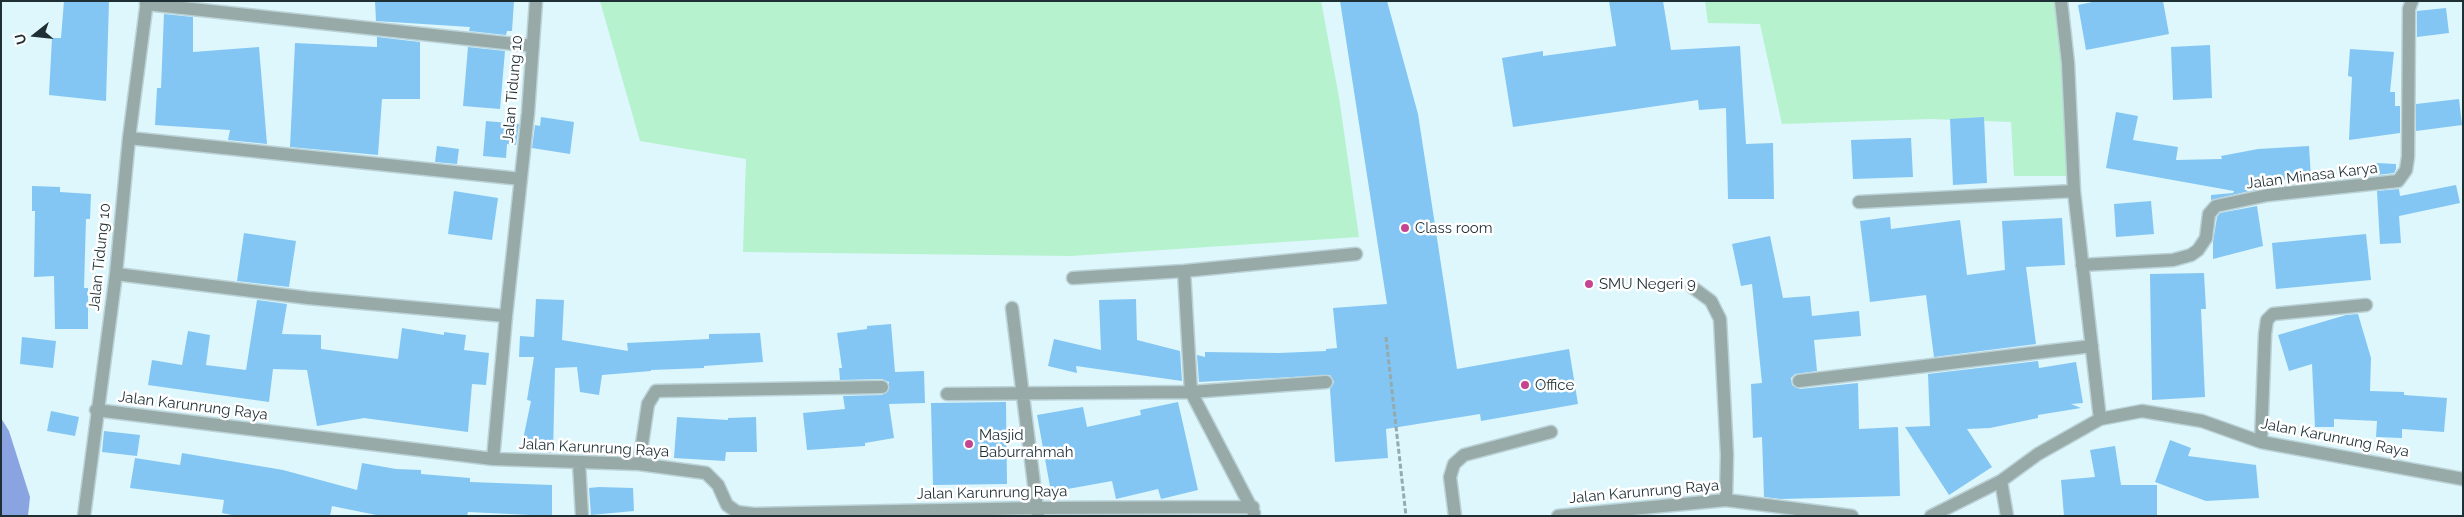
<!DOCTYPE html>
<style>
body{margin:0}
#map{position:relative;width:2464px;height:517px;overflow:hidden;background:#ddf7fc;font-family:Raleway,sans-serif}
canvas{display:block}
.frame{position:absolute;inset:0;border:2px solid #1f3034;pointer-events:none}
.north{position:absolute;left:10px;top:10px;width:50px;height:50px;-webkit-text-stroke:4px #fff;paint-order:stroke;rotate:254deg;font-size:14px;font-weight:700;line-height:20px;text-align:center;color:#1f3034}
.north::after{content:'';display:block;margin:auto;width:18px;height:22px;background:#1f3034;clip-path:polygon(50% 0,100% 100%,50% 72%,0 100%)}
</style>
<div id="map">
<canvas width="2464" height="517"></canvas>
<div class="frame"></div>
<div class="north">U</div>
</div>
<script>
const ctx = document.querySelector('canvas').getContext('2d');
ctx.lineJoin = 'round';
function fillPath(path, color) {
  ctx.fillStyle = color;
  ctx.fill(path, 'evenodd');
}
function shape(rows) {
  const path = new Path2D();
  for (const r of rows) {
    path.moveTo(r[0], r[1]);
    for (let i = 2; i < r.length; i += 2) path.lineTo(r[i], r[i + 1]);
  }
  return path;
}
function strokePath(path, color, width, dash) {
  ctx.strokeStyle = color;
  ctx.lineWidth = width;
  ctx.lineCap = dash ? 'butt' : 'round';
  ctx.setLineDash(dash || []);
  ctx.stroke(path);
}
function label(font, color, halo, rows, align = 'center') {
  ctx.font = font + ' Raleway,sans-serif';
  ctx.lineWidth = 5;
  ctx.setLineDash([]);
  ctx.textBaseline = 'middle';
  ctx.strokeStyle = halo;
  ctx.fillStyle = color;
  for (const [text, x, y, turn = 0] of rows) {
    ctx.save();
    ctx.translate(x, y);
    ctx.rotate((+turn || 0) * Math.PI / 180);
    ctx.textAlign = isNaN(turn) ? turn : align;
    if (halo) ctx.strokeText(text, 0, 0);
    ctx.fillText(text, 0, 0);
    ctx.restore();
  }
}
fillPath(shape([
 [600,1,1321,1,1339,97,1359,237,1071,256,743,252,746,159,640,141],
 [1705,1,2058,1,2072,176,2014,176,2011,122,1930,119,1782,124,1760,24,1708,23]
]), '#b6f2cd');
fillPath(shape([
 [1,418,9,431,30,497,28,516,1,516]
]), '#8aa4e1');
fillPath(shape([
 [64,1,109,1,106,101,49,95,52,38,61,38],
 [375,1,514,1,512,31,507,31,506,35,469,31,470,27,376,21],
 [1340,1,1387,1,1418,114,1457,369,1569,349,1578,404,1481,421,1480,414,1386,429,1388,458,1335,462,1330,389,1334,382,1330,375,1199,382,1197,355,1205,357,1205,352,1279,353,1326,351,1326,349,1337,348,1333,308,1387,304],
 [1609,1,1663,1,1671,50,1740,46,1746,144,1773,143,1774,199,1728,199,1726,108,1699,110,1698,100,1513,127,1502,58,1543,51,1543,56,1616,46],
 [2097,1,2163,1,2169,34,2086,50,2078,5],
 [2446,8,2449,33,2417,37,2417,11],
 [164,14,193,17,193,52,259,47,267,144,228,140,230,130,155,125,157,88,161,88],
 [377,37,420,42,420,99,382,99,378,155,290,147,295,43,377,47],
 [2210,45,2212,98,2173,100,2171,47],
 [468,47,505,51,500,109,463,106],
 [2350,49,2394,52,2390,92,2395,92,2395,106,2400,106,2400,133,2349,140,2352,77,2348,76],
 [2459,99,2462,125,2416,131,2416,104],
 [2116,112,2138,116,2133,140,2178,147,2176,160,2222,159,2221,156,2258,149,2309,146,2311,178,2264,181,2265,186,2254,187,2254,190,2211,200,2211,195,2233,193,2234,191,2106,168],
 [541,117,574,122,570,154,532,148,535,125,540,126],
 [1984,117,1987,183,1953,185,1950,119],
 [486,121,519,124,516,145,507,144,506,158,483,156],
 [1911,138,1913,177,1853,179,1851,140],
 [437,146,459,149,457,164,435,162],
 [2376,163,2396,164,2396,169,2394,173,2377,175],
 [2456,185,2460,203,2399,216,2401,243,2380,244,2377,191,2399,189,2400,196],
 [32,186,60,187,60,192,91,194,90,219,86,219,84,288,88,288,88,329,55,329,54,276,34,277,35,211,32,211],
 [454,191,498,198,492,240,448,234],
 [2151,201,2154,234,2116,237,2114,204],
 [2257,206,2263,246,2213,259,2213,242,2217,217,2220,213],
 [1890,217,1891,229,1960,220,1967,275,2005,270,2002,221,2062,218,2065,265,2026,267,2036,344,1934,357,1926,295,1870,302,1860,221],
 [244,233,296,241,289,287,237,281],
 [2366,234,2371,280,2276,289,2272,243],
 [1770,236,1783,298,1810,296,1812,316,1859,311,1861,336,1814,340,1817,371,1795,374,1791,378,1792,385,1800,389,1858,383,1859,429,1898,427,1900,496,1781,499,1764,497,1762,437,1753,438,1751,384,1762,383,1752,284,1741,286,1732,244],
 [2204,273,2206,309,2201,309,2205,397,2152,400,2150,274],
 [536,299,564,300,562,340,628,351,627,343,709,339,709,334,760,333,763,362,704,366,704,368,651,370,651,371,602,375,599,395,580,392,577,367,555,368,553,453,521,449,531,401,527,400,534,357,519,357,520,336,534,337],
 [1136,299,1137,340,1180,351,1182,381,1076,366,1077,373,1048,366,1054,339,1101,350,1099,300],
 [257,300,287,304,282,334,321,335,321,349,398,359,402,328,444,335,444,332,466,335,464,350,489,353,486,385,472,384,468,432,364,418,317,426,307,370,273,369,269,402,148,385,152,360,182,365,188,331,210,335,206,365,246,370],
 [2358,314,2371,358,2370,391,2404,392,2404,395,2447,398,2444,432,2402,429,2402,438,2376,437,2377,421,2334,419,2334,427,2315,427,2312,364,2289,371,2278,335,2346,315],
 [891,324,895,372,924,371,925,403,889,404,894,438,865,443,865,446,807,450,803,413,845,409,843,396,882,395,889,390,889,382,882,379,840,380,839,368,842,368,837,333,867,329,867,326],
 [22,337,56,341,53,368,20,364],
 [2038,361,2039,368,2076,362,2083,403,2071,404,2081,408,2038,415,2038,418,1990,428,1967,429,1992,467,1949,495,1905,427,1930,426,1928,374],
 [1006,402,1007,484,933,485,931,403],
 [1178,402,1198,490,1161,499,1158,489,1116,499,1112,481,1051,492,1037,415,1083,407,1087,427,1141,415,1140,410],
 [51,411,79,417,75,436,47,431],
 [677,417,728,420,728,418,756,417,757,452,726,452,725,461,674,458],
 [104,431,140,435,137,456,102,452],
 [2170,440,2191,448,2188,456,2256,465,2259,498,2206,501,2155,482],
 [2115,446,2121,485,2157,485,2157,516,2064,516,2061,480,2095,477,2090,450],
 [182,453,283,470,357,490,362,463,396,469,421,470,421,474,470,478,470,482,552,485,552,516,468,512,467,516,381,516,332,506,330,516,237,516,222,513,224,500,130,488,135,458,180,465],
 [599,487,633,488,634,511,591,515,589,488]
]), '#83c6f3');
const minor = shape([
 [2061,1,2068,63,2074,191,2100,419],
 [146,4,533,46],
 [129,138,521,179],
 [1859,202,2074,191],
 [2082,265,2173,260,2191,255,2198,250,2206,238,2209,214,2216,206,2268,195,2398,181,2406,170,2408,157,2409,9,2412,1],
 [1184,271,1191,392,1326,382],
 [116,274,308,298,506,316],
 [1073,278,1184,271,1356,254],
 [1692,287,1711,301,1720,319,1727,455,1726,500],
 [1012,308,1038,516],
 [1799,381,2092,346],
 [947,394,1191,392,1254,513],
 [96,410,493,459,639,464,706,473,718,485,727,505,737,512,754,514,1037,508,1253,507],
 [2261,442,2265,334,2267,320,2273,314,2366,305],
 [493,459,506,316,528,113,536,1],
 [579,463,582,516],
 [639,464,648,404,656,391,882,387],
 [2001,481,2007,516],
 [84,516,116,274,129,138,147,1],
 [1455,516,1450,477,1454,464,1464,455,1551,432],
 [1558,516,1726,500,1852,516],
 [1931,516,2001,481,2038,454,2100,419,2142,411,2202,421,2261,442,2463,479]
]);
strokePath(minor, '#bbd3d8', 15);
strokePath(shape([
 [1386,337,1406,516]
]), '#93aaae', 3, [5, 2.5]);
strokePath(minor, '#98aaa7', 12);
for (const [x, y, r, color] of [
 [1405,228,5,"#c54590"],
 [1589,284,5,"#c54590"],
 [1525,385,5,"#c54590"],
 [969,444,5,"#c54590"]
]) {
  const dot = new Path2D();
  dot.arc(x, y, r, 0, 2 * Math.PI);
  ctx.fillStyle = color;
  ctx.fill(dot);
  strokePath(dot, '#fff', 2);
}
label('15px', '#1f3034', '#fff', [
 ["Jalan Tidung 10",513,89,-85],
 ["Jalan Minasa Karya",2312,176,-7],
 ["Jalan Tidung 10",100,257,-84],
 ["Jalan Karunrung Raya",193,406,7],
 ["Jalan Karunrung Raya",2335,438,11],
 ["Jalan Karunrung Raya",594,448,3],
 ["Jalan Karunrung Raya",1644,492,-5],
 ["Jalan Karunrung Raya",992,493,-1]
]);
label('15px', '#1f3034', '#fff', [
 ["Class room",1415,228],
 ["SMU Negeri 9",1599,284],
 ["Office",1535,385],
 ["Masjid",979,435],
 ["Baburrahmah",979,452]
], 'left');
</script>
